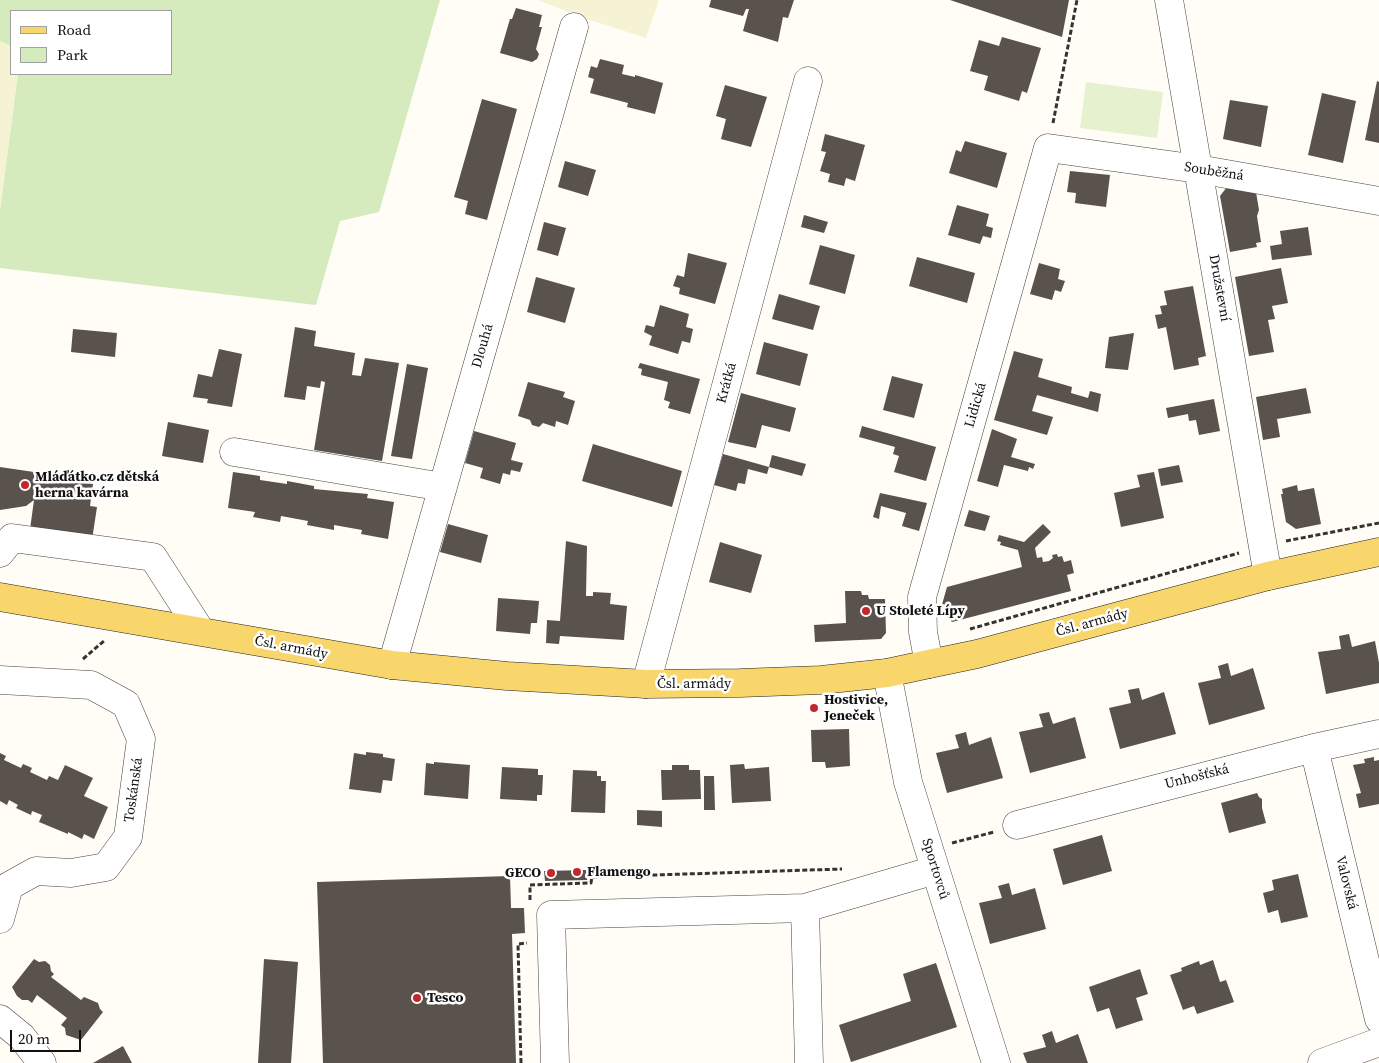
<!DOCTYPE html>
<meta charset="utf-8">
<style>
body{margin:0}
#map{position:relative;width:1379px;height:1063px;overflow:hidden;background:#fffdf5;font-family:"Source Serif 4",serif}
canvas{display:block}
.legend{position:absolute;left:10px;top:10px;width:162px;height:65px;box-sizing:border-box;background:#fff;border:1px solid #a0a0a0;margin:0;padding:6px 9px;list-style:none;font-size:15px;color:#111}
.legend li{display:flex;align-items:center;gap:10px;height:25px}
.legend b{width:25px;border:1px solid #a0a0a0}
.scale{position:absolute;left:10px;top:1030px;width:71px;height:22px;box-sizing:border-box;border:2px solid #111;border-top:0;padding-left:6px;font-size:15px;line-height:18px;white-space:nowrap;color:#111;-webkit-text-stroke:4px #fff;paint-order:stroke}
</style>
<div id="map">
<canvas width="1379" height="1063"></canvas>
<ul class="legend">
<li><b style="height:6px;background:#f9d66b"></b>Road</li>
<li><b style="height:14px;background:#d5ebbd"></b>Park</li>
</ul>
<div class="scale">20 m</div>
</div>
<script>
const ctx = document.querySelector('canvas').getContext('2d');
ctx.lineJoin = 'round';
function fillPath(path, color) {
  ctx.fillStyle = color;
  ctx.fill(path, 'evenodd');
}
function shape(rows) {
  const path = new Path2D();
  for (const r of rows) {
    path.moveTo(r[0], r[1]);
    for (let i = 2; i < r.length; i += 2) path.lineTo(r[i], r[i + 1]);
  }
  return path;
}
function strokePath(path, color, width, dash) {
  ctx.strokeStyle = color;
  ctx.lineWidth = width;
  ctx.lineCap = dash ? 'butt' : 'round';
  ctx.setLineDash(dash || []);
  ctx.stroke(path);
}
function label(font, color, halo, rows, align = 'center') {
  ctx.font = font + ' "Source Serif 4",serif';
  ctx.lineWidth = 5;
  ctx.setLineDash([]);
  ctx.textBaseline = 'middle';
  ctx.strokeStyle = halo;
  ctx.fillStyle = color;
  for (const [text, x, y, turn = 0] of rows) {
    ctx.save();
    ctx.translate(x, y);
    ctx.rotate((+turn || 0) * Math.PI / 180);
    ctx.textAlign = isNaN(turn) ? turn : align;
    if (halo) ctx.strokeText(text, 0, 0);
    ctx.fillText(text, 0, 0);
    ctx.restore();
  }
}
fillPath(shape([
 [538,0,659,0,646,38,581,17],
 [0,41,11,46,11,74,18,74,0,211]
]), '#f6f3d4');
fillPath(shape([
 [0,0,440,0,379,212,340,221,316,305,0,268,0,211,18,74,171,74,171,11,11,11,11,46,0,41]
]), '#d5ebbd');
fillPath(shape([
 [1086,82,1163,92,1157,138,1080,128]
]), '#e6f2cf');
fillPath(shape([
 [711,0,794,0,788,18,783,17,778,42,743,31,749,9,746,9,743,16,709,7],
 [950,0,1069,0,1062,37],
 [516,8,542,15,539,27,542,27,536,49,539,54,537,59,532,62,500,53,510,19,512,19],
 [1002,37,1041,48,1027,93,1022,91,1019,101,984,90,988,76,970,71,979,40,999,46],
 [600,59,624,65,622,74,635,77,635,75,663,83,655,114,627,107,628,103,590,93,594,79,588,77,591,66,597,68],
 [1377,81,1379,82,1379,143,1365,140],
 [725,85,767,97,751,147,721,139,726,119,716,116],
 [1322,93,1356,101,1343,163,1308,155],
 [482,99,517,109,487,220,465,214,468,201,454,197],
 [1230,100,1268,106,1261,147,1223,139],
 [825,134,865,145,855,181,846,178,844,186,828,182,830,174,820,171,826,152,821,151],
 [965,141,1007,153,997,188,949,173,956,150,961,152],
 [565,161,596,170,588,196,558,187],
 [1070,171,1110,175,1106,207,1075,203,1076,193,1067,192],
 [1227,187,1256,192,1259,210,1257,216,1261,242,1256,243,1257,247,1230,252,1220,196],
 [957,205,989,214,986,226,993,228,991,238,983,236,980,244,948,235],
 [804,215,828,222,824,233,801,227],
 [544,222,566,228,558,256,537,250],
 [1308,227,1312,255,1272,260,1270,246,1282,244,1280,231],
 [820,245,855,255,845,294,809,284],
 [688,253,727,263,715,304,679,294,680,288,673,286,677,275,684,277],
 [917,257,975,273,967,303,909,286],
 [1039,263,1060,269,1058,279,1065,281,1061,292,1055,290,1052,300,1030,294],
 [1281,268,1288,303,1272,306,1275,319,1268,320,1274,352,1249,356,1235,277],
 [536,277,575,288,565,323,527,312],
 [1193,286,1206,356,1198,358,1199,365,1174,370,1166,327,1158,329,1155,315,1162,314,1160,306,1167,305,1164,291],
 [779,294,820,306,813,330,772,319],
 [660,305,689,314,686,327,693,329,690,343,682,341,678,354,649,345,652,336,644,332,646,325,654,327],
 [295,327,316,331,314,346,355,353,352,375,361,376,365,358,399,363,382,461,314,450,325,382,321,381,320,388,307,386,305,400,284,397],
 [73,329,117,333,115,357,71,352],
 [1134,333,1128,370,1105,368,1109,337],
 [764,342,808,354,800,386,756,374],
 [219,349,242,354,232,407,207,403,208,399,193,397,198,374,212,377],
 [1014,351,1043,359,1038,377,1072,387,1071,393,1088,398,1090,391,1101,394,1098,412,1037,395,1032,411,1053,417,1047,435,994,420],
 [640,363,700,379,690,414,668,408,670,402,664,400,668,382,641,375,642,369,638,368],
 [407,364,428,368,412,459,391,456],
 [892,376,923,384,914,418,883,410],
 [528,382,565,392,563,397,575,401,568,425,556,421,555,427,543,423,539,427,532,425,530,420,518,416],
 [1306,388,1311,413,1277,419,1280,437,1263,440,1256,397],
 [741,393,796,408,790,432,762,425,756,448,728,442],
 [1214,399,1220,431,1199,435,1196,420,1189,421,1188,414,1168,418,1166,408],
 [168,422,209,430,203,463,162,456],
 [862,426,936,447,926,481,894,472,899,456,893,454,895,447,859,437],
 [992,429,1017,439,1011,457,1035,464,1033,469,1029,467,1028,471,1004,465,998,487,977,481],
 [474,431,516,443,511,460,523,463,520,472,511,470,510,475,503,473,500,484,480,478,483,468,465,463],
 [593,444,682,471,672,507,582,481],
 [723,454,769,467,767,474,748,469,745,484,738,483,736,491,714,485],
 [772,455,806,464,802,476,769,467],
 [1179,465,1183,482,1161,486,1158,469],
 [0,467,61,476,60,480,93,484,90,506,97,507,90,553,28,544,34,500,26,506,0,510],
 [233,472,260,476,260,480,287,484,287,481,314,486,314,489,368,494,367,498,394,502,388,539,361,534,362,530,334,525,334,530,307,525,308,521,281,516,280,522,253,517,255,512,228,508],
 [1154,472,1164,518,1121,527,1114,493,1140,487,1137,475],
 [1297,485,1298,491,1314,488,1321,524,1296,529,1286,522,1281,494,1283,494,1282,489],
 [880,493,927,503,919,531,902,526,906,513,881,506,879,519,873,517],
 [969,510,990,516,985,531,964,526],
 [448,524,488,535,481,563,440,552],
 [1043,524,1051,532,1035,548,1037,558,1042,557,1043,562,1049,561,1053,558,1052,555,1057,554,1058,557,1062,556,1064,562,1071,560,1074,573,1067,575,1071,591,952,622,941,608,947,587,1022,567,1018,550,1000,545,1001,542,997,541,999,535,1024,542],
 [566,541,587,546,586,596,593,596,593,592,611,593,610,604,627,606,624,640,560,636,559,644,546,643,547,620,560,621],
 [720,542,762,555,751,593,709,582],
 [845,591,861,591,862,595,868,595,869,599,885,599,886,633,881,639,815,642,814,625,846,623],
 [498,598,539,601,537,623,531,623,530,634,496,631],
 [1349,634,1352,647,1375,641,1379,663,1379,683,1326,694,1318,652,1341,649,1339,636],
 [1228,663,1231,676,1253,668,1265,709,1209,725,1198,683,1221,678,1218,666],
 [1139,688,1142,700,1164,692,1176,734,1120,749,1109,708,1131,703,1128,690],
 [1049,712,1053,724,1075,717,1086,758,1030,773,1019,732,1043,727,1039,714],
 [849,729,850,766,826,768,825,762,812,762,811,730],
 [966,732,969,745,991,737,1003,778,947,793,936,753,959,748,955,735],
 [366,752,383,754,383,757,395,759,392,781,383,780,381,793,349,789,354,753,366,755],
 [0,753,6,756,4,760,21,768,23,764,32,768,30,772,47,780,49,776,58,780,65,765,93,778,84,796,108,807,94,839,84,834,82,839,68,832,68,834,39,822,42,815,32,811,31,815,16,808,18,805,9,800,7,805,0,801],
 [1374,757,1374,761,1379,760,1379,804,1359,808,1356,794,1361,793,1353,765,1365,763,1364,759],
 [434,762,470,765,468,799,424,795,426,763,434,764],
 [744,764,745,769,769,767,771,801,732,803,730,765],
 [672,765,689,765,689,770,700,770,701,799,662,800,661,770,672,770],
 [502,767,538,769,538,775,543,775,542,795,537,795,537,801,500,799],
 [573,770,597,771,597,776,601,776,601,781,606,781,605,813,571,812],
 [704,776,714,776,715,810,704,810],
 [1257,793,1259,797,1262,799,1262,808,1266,823,1229,833,1221,803],
 [637,810,662,811,662,827,637,825],
 [1102,835,1112,871,1063,885,1053,849],
 [587,870,587,880,545,881,544,871],
 [1298,874,1308,917,1281,923,1278,910,1268,913,1263,893,1274,890,1272,880],
 [510,876,511,908,524,908,525,933,512,934,516,1063,323,1063,317,882],
 [1009,883,1012,895,1035,888,1046,929,990,944,979,903,1002,898,998,886],
 [34,959,39,962,45,961,50,965,51,971,54,974,51,977,81,1000,84,997,98,1003,100,1009,103,1012,81,1040,66,1035,65,1028,61,1025,67,1018,37,995,32,1003,28,1000,22,1000,17,996,12,987],
 [264,959,298,962,291,1063,258,1063],
 [1213,960,1220,982,1226,980,1234,1002,1197,1014,1194,1006,1183,1010,1170,975,1182,971,1181,968,1199,961,1200,965],
 [936,963,957,1027,851,1062,839,1025,911,1001,903,974],
 [1140,969,1148,994,1136,998,1143,1020,1116,1029,1109,1008,1097,1012,1089,987],
 [1052,1031,1056,1043,1078,1034,1088,1063,1027,1063,1023,1053,1046,1047,1042,1035],
 [123,1046,132,1063,93,1063]
]), '#5a524d');
const minor = shape([
 [1169,0,1268,576],
 [234,452,443,487],
 [0,553,12,538,153,557,200,630],
 [929,664,923,632,922,597,1048,148,1198,169,1379,201],
 [392,665,574,27],
 [887,673,908,782,996,1063],
 [0,680,91,685,126,704,141,739,128,837,106,867,71,873,36,871,9,886,0,919],
 [646,684,808,81],
 [1314,748,1379,1019],
 [1017,825,1314,748,1379,734],
 [805,908,809,1063],
 [0,1019,22,1037,42,1063],
 [555,1063,551,915,805,908,935,870],
 [1322,1063,1379,1042]
]);
const major = shape([
 [0,597,392,665,507,676,646,684,740,683,821,680,887,673,929,664,977,654,1268,576,1379,552]
]);
strokePath(minor, '#444', 29);
strokePath(major, '#222', 29);
strokePath(shape([
 [1053,123,1077,0],
 [1286,541,1379,523],
 [970,629,1239,553],
 [83,659,105,640],
 [952,843,994,832],
 [530,900,530,885,591,883,592,877,842,869],
 [521,1063,518,944,527,943]
]), '#333', 3, [5, 2.5]);
strokePath(minor, '#fff', 28);
strokePath(major, '#f9d66b', 28);
for (const [x, y, r, color] of [
 [25,485,5,"#c4262e"],
 [866,611,5,"#c4262e"],
 [814,708,5,"#c4262e"],
 [577,872,5,"#c4262e"],
 [551,873,5,"#c4262e"],
 [417,998,5,"#c4262e"]
]) {
  const dot = new Path2D();
  dot.arc(x, y, r, 0, 2 * Math.PI);
  ctx.fillStyle = color;
  ctx.fill(dot);
  strokePath(dot, '#fff', 2);
}
label('14px', '#111', '#fff', [
 ["Souběžná",1214,172,9],
 ["Družstevní",1219,288,80],
 ["Dlouhá",483,346,-74],
 ["Krátká",727,383,-75],
 ["Lidická",976,405,-74],
 ["Čsl. armády",1092,623,-15],
 ["Čsl. armády",291,648,11],
 ["Čsl. armády",694,684],
 ["Unhošťská",1197,777,-14],
 ["Toskánská",134,790,-82],
 ["Sportovců",935,869,73],
 ["Valovská",1346,883,76]
]);
label('bold 14px', '#111', '#fff', [
 ["Mláďátko.cz dětská",35,477],
 ["herna kavárna",35,493],
 ["U Stoleté Lípy",876,611],
 ["Hostivice,",824,700],
 ["Jeneček",824,716],
 ["Flamengo",587,872],
 ["GECO",541,873,"right"],
 ["Tesco",427,998]
], 'left');
</script>
